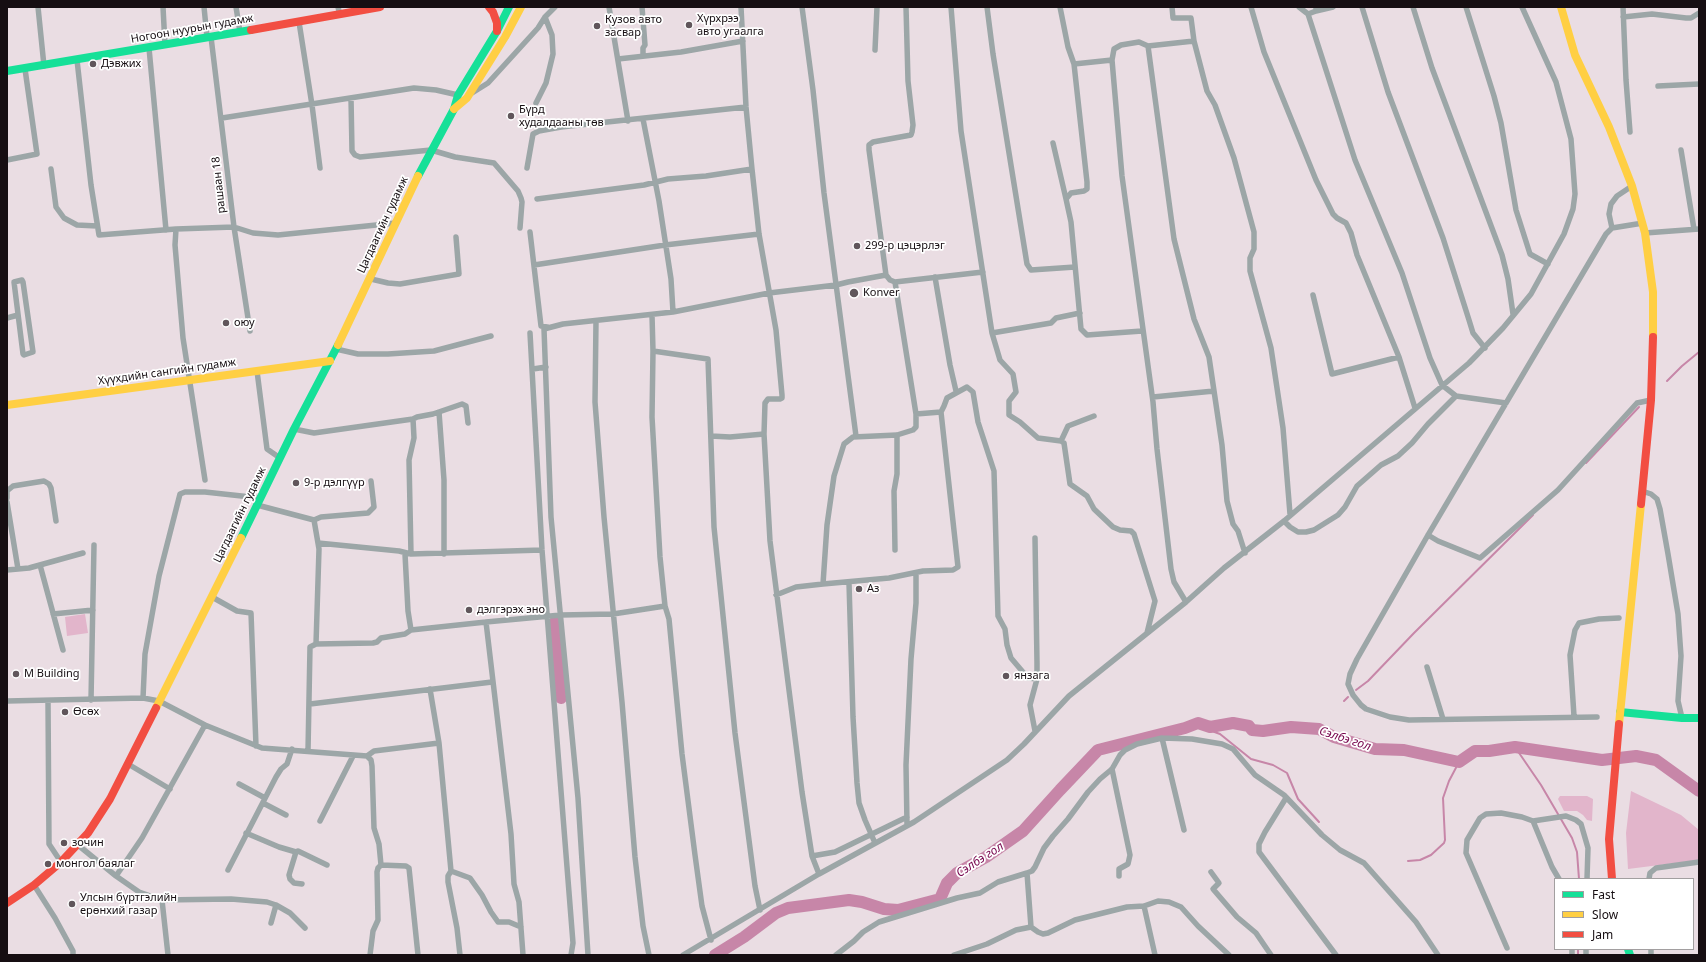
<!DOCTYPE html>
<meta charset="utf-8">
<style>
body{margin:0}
#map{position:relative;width:1706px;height:962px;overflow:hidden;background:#eadde3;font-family:"Noto Sans",sans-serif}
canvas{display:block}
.frame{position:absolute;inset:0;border:8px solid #160e12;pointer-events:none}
.legend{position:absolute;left:1554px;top:878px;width:140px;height:72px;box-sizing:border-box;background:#fff;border:1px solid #a29fa0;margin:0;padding:5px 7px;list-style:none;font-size:12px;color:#160e12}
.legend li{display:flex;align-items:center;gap:8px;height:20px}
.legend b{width:20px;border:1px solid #a29fa0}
</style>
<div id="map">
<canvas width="1706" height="962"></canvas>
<div class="frame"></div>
<ul class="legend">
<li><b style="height:5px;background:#16e098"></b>Fast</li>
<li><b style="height:5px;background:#ffcf43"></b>Slow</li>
<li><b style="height:5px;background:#f24e42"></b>Jam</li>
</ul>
</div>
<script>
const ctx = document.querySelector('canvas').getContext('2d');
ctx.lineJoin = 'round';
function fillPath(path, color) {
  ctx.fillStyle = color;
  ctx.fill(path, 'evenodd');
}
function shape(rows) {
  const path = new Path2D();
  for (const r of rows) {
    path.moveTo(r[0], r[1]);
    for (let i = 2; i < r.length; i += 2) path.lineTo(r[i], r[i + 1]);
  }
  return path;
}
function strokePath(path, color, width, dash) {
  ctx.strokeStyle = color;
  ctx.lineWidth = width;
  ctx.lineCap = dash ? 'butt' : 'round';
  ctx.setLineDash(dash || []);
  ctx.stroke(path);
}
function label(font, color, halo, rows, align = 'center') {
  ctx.font = font + ' "Noto Sans",sans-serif';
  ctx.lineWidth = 3.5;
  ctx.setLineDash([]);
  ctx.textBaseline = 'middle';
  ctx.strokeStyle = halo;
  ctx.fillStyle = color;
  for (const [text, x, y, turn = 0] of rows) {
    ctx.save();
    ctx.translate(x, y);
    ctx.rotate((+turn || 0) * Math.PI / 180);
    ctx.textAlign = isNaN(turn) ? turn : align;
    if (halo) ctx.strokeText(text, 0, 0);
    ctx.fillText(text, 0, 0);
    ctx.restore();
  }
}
fillPath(shape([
 [85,614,88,633,67,636,65,617],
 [1631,791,1681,815,1699,830,1699,860,1628,869,1626,833],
 [1560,796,1587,796,1593,799,1592,821,1587,820,1583,815,1577,811,1564,811,1558,799]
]), '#e2b5cb');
strokePath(shape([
 [1667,381,1682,366,1699,352],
 [1586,463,1639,407],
 [1356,690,1368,681,1414,633,1533,515],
 [1344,701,1348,697],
 [1185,728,1201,727,1220,734,1251,759,1273,765,1287,773,1298,799,1319,822],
 [1515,747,1541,785,1572,838,1577,852,1579,879],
 [1408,861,1420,860,1431,855,1444,843,1445,840,1443,798,1449,781,1459,762],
 [1578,955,1578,949]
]), '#c786a8', 2);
strokePath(shape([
 [555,622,561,698],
 [715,955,744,937,776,913,788,908,849,900,862,902,884,909,898,910,940,899,947,883,957,873,986,857,1023,831,1060,790,1098,750,1185,728,1198,723,1210,727,1233,723,1249,726,1252,730,1263,731,1291,727,1319,729,1334,737,1375,749,1404,750,1459,762,1475,751,1489,751,1515,747,1602,760,1636,756,1656,760,1699,791]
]), '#c786a8', 12);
strokePath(shape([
 [38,7,44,66],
 [163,7,165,45],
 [204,7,207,37],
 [236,7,240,32],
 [338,7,340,15],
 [609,7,628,121],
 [642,7,645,45,643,48,643,56],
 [802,7,813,90,824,193,856,436],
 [906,7,908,81,913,125,912,132,911,135,873,142,869,145,869,150,886,275,890,280,895,282,983,272],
 [951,7,961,131,992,333,1051,323,1056,318,1080,313],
 [987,7,993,54,1027,264,1031,270,1075,267],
 [1060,7,1068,47,1074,64,1087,182,1087,189,1084,191,1071,193,1066,199,1071,222,1081,329,1087,335,1142,331],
 [1172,7,1173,18,1191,18,1194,41,1207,91,1215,105,1234,158,1254,232,1254,249,1250,258,1250,271,1271,348,1283,428,1290,514],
 [1251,7,1264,52,1316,180,1333,214,1337,218,1346,223,1351,233,1357,255,1399,357,1415,408],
 [1299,7,1308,14],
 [1316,7,1316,11,1308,14,1355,160,1402,273,1430,358,1442,385,1456,396,1506,403],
 [1362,7,1388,92,1443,238,1469,320,1473,333,1485,348],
 [1413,7,1432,68,1502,255,1508,279,1513,314],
 [1466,7,1494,96,1501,123,1516,210,1530,254,1548,264],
 [1623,7,1626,80,1630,132],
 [1316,11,1333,7],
 [1623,17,1652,14,1686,18,1691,18,1699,13],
 [299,22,312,105,320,168],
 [211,37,234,227,250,331],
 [1148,46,1174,239,1194,319,1209,357,1222,445,1227,501,1233,524,1238,531,1245,553],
 [149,48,166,230],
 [875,50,877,7],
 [618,59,681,52,743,41],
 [77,60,91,185,99,235,176,229,234,227,253,233,278,235,396,223],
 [1074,64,1112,60],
 [1658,86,1699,84],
 [472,93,488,83,538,28,545,17,555,7],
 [351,98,352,151,355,155,360,157,431,150,455,157,494,163,518,191,521,198,522,202,520,228],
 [536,103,546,83,553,54,552,35,545,17],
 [222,118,414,88,436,90,458,95],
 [643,119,659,201,671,279,673,312],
 [1053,143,1066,199],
 [1681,150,1694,229],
 [7,160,37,154,25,69],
 [527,168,533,134,539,131,561,127,746,107],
 [51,169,56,207,64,218,77,225,97,226],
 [537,199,644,185,668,179,706,176,752,169],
 [1612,228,1609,214,1611,204,1617,196,1632,186],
 [176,229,175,245,183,338,205,480],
 [530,232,541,326,547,327],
 [1645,233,1699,229],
 [534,265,665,245,759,234],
 [935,277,950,365,956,391],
 [371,279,388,283,400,284,459,274,456,237],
 [22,280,23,282,33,352,24,355,23,354,14,282,22,280],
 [895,282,916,414,941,412],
 [1313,295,1332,374,1399,357],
 [652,315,653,351,652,417,660,557,665,606,669,619,682,754,695,855,702,906,711,940],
 [7,318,18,315],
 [596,321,595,402,604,517,622,702,635,857,643,926,649,955],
 [530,333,542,550,573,943,571,955],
 [992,333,1000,360,1013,374,1016,392,1009,401,1009,415,1020,422,1038,438,1061,441,1064,443,1070,484,1087,496,1094,509,1113,527,1120,530,1131,531,1134,534,1155,601,1147,633],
 [336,349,358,354,388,354,434,351,491,336],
 [653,351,708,359,714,527,735,733,755,886,760,910],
 [533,369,546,367],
 [257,371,267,449,280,458],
 [1153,397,1214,391],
 [439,412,444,480,444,554],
 [294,429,314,433,413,419,417,417,433,414,462,404,466,406,468,423],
 [711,436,730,437,764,434],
 [1061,441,1068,426,1094,416],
 [1642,491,1651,494,1657,499,1660,509,1668,554,1678,614,1681,656,1678,701,1682,718],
 [7,498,7,491,13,486,44,481,49,484,51,488,56,521],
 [7,502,18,569],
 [257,505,314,520,319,549,316,644,310,647,308,751],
 [314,520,321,517,368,513,374,507,371,481],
 [1284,521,1290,527,1298,532,1306,532,1314,530,1338,515,1345,507,1357,486,1381,465,1398,456,1412,443,1428,424,1456,396],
 [1428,535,1438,541,1480,558,1558,490,1637,403,1651,400],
 [318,543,399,551,411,554,542,550],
 [895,550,894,491,897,474,897,435],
 [405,554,408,611,411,630,486,622,561,615,613,614,665,606],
 [411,554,409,460,414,438,413,419],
 [40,565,63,650],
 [7,570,29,568,83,553],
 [849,583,853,717,857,783,859,803,865,820,875,843],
 [823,584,889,578,923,571,953,570,958,567,941,412,944,406,947,398,967,387,973,392,978,422,994,471,998,616,1005,629,1007,645,1011,658,1028,678,1037,679],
 [776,595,796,587,823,584,827,525,834,476,844,444,853,437,897,435,913,430,916,427,916,414],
 [212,597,237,611,251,613,256,746],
 [1186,602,1174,582,1171,569,1157,449,1153,402,1122,176,1112,60,1114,49,1121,45,1139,42,1148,46,1194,41],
 [53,614,93,610],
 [486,622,511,834,514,884,519,902,523,955],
 [316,644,373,643,377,642,381,638,405,634,411,630],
 [1427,667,1443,719],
 [430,689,439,743,451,871,448,876,448,882,457,928,460,955],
 [143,698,145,654,159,576,180,494,185,492,205,492,260,498],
 [91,700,94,545],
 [7,701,143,698,159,701,205,725,262,748,367,756,374,751,439,743],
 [48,701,49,844,61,862],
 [310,704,492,682],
 [1574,716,1570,655,1575,630,1579,623,1599,619,1619,618],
 [1597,717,1409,720,1390,717,1366,709,1361,705,1353,695,1348,684,1350,674,1357,659,1428,535,1606,234,1612,228,1643,223],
 [1035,731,1030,705,1037,679,1037,663,1035,538],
 [367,756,371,760,372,766,374,828,379,844,381,865,406,866,409,868,418,955],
 [128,764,170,789],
 [1112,769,1130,855,1128,864,1119,869,1119,876],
 [239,784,265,798],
 [1286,798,1265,832,1259,844,1259,852,1336,955],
 [263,803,286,815],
 [320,821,353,756],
 [1533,821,1566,816,1576,820,1581,824,1588,848,1587,879],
 [907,825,906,765,911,659,916,603,916,573],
 [1184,830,1162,738,1192,739,1222,744,1233,749,1255,775,1284,795,1322,835,1340,850,1364,863,1416,922,1438,955],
 [246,833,279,847,296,852,298,851,327,865],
 [78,845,116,876,139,892,162,900,168,955],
 [296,852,289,875,290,879,294,883,302,884],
 [812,856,835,852,907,817],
 [228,870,276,777,281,769,287,764,292,749],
 [451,871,470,878,482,895,491,912,498,922,509,922,521,927],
 [1211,872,1219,883,1213,889,1237,917,1256,933,1271,955],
 [1027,873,1032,871,1035,867,1044,848,1053,836,1068,819,1088,792,1100,779,1112,769,1120,755,1125,750,1137,744,1162,738],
 [819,874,914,822,1007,760,1024,744,1069,696,1186,602,1224,568,1284,521,1469,363,1503,328,1531,294,1564,234,1573,209,1575,194,1571,139,1556,82,1522,7],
 [116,876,142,838,205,725],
 [1649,879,1650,873,1656,868,1699,862],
 [34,885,55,918,73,951,73,955],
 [162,900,231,899,267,902,276,905,290,913,305,928],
 [1144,906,1155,955],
 [271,923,276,905],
 [1507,948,1466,853,1467,840,1480,818,1486,814,1501,813,1522,817,1533,821,1552,867,1559,879],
 [1572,949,1572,955],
 [1586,949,1586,955],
 [1651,949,1651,955],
 [370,955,373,931,378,920,377,872,378,868,381,865],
 [588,955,578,798,551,517,544,329,563,324,673,312,769,293,836,285,848,282,886,275],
 [683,955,819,874,812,856,802,792,770,541,764,434,765,403,768,399,780,399,782,398,782,395,776,330,759,234,752,169,746,107,741,7],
 [836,955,854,941,863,932,879,922,957,898,980,893,998,882,1027,873,1031,927],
 [954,955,987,944,1016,930,1031,927,1038,932,1043,934,1048,933,1075,920,1127,907,1144,906,1158,901,1169,902,1181,907,1198,926,1229,955]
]), '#9ca6a7', 5.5);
strokePath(shape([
 [7,71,251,30],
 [418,176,454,109,458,95,497,31,509,7],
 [241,538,294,429,338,345],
 [1620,712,1682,718,1699,718],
 [1628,949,1630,955]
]), '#16e098', 8);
strokePath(shape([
 [1561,7,1575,55,1609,127,1632,186,1645,233,1653,292,1653,337],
 [454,109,467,98,505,37,521,7],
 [338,345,418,176],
 [7,405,330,361],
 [156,708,241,538],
 [1619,724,1641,504]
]), '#ffcf43', 8);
strokePath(shape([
 [489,7,493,12,497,23,497,31],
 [251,30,380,7],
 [1641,504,1651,400,1653,337],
 [1612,879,1609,839,1619,724],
 [7,903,34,885,61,862,88,833,110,799,156,708]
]), '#f24e42', 8);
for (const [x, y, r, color] of [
 [689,25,4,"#60565b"],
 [597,26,4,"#60565b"],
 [93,64,4,"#60565b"],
 [511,116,4,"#60565b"],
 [857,246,4,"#60565b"],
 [854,293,5,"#60565b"],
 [226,323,4,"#60565b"],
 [296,483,4,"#60565b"],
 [859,589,4,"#60565b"],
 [469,610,4,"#60565b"],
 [16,674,4,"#60565b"],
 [1006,676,4,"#60565b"],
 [65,712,4,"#60565b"],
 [64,843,4,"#60565b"],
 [48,864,4,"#60565b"],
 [72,904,4,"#60565b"]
]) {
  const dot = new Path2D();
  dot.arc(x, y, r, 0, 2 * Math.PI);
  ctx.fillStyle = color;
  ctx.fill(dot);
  strokePath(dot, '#fff', 1.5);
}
label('11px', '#160e12', '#fff', [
 ["Хүрхрээ",697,19],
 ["авто угаалга",697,32],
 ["Кузов авто",605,20],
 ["засвар",605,33],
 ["Дэвжих",101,64],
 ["Бүрд",519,110],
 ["худалдааны төв",519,123],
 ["299-р цэцэрлэг",865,246],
 ["Konver",863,293],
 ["оюу",234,323],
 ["9-р дэлгүүр",304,483],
 ["Аз",867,589],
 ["дэлгэрэх эно",477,610],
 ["M Building",24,674],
 ["янзага",1014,676],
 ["Өсөх",73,712],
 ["зочин",72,843],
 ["монгол баялаг",56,864],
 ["Улсын бүртгэлийн",80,898],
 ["ерөнхий газар",80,911]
], 'left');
label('11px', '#160e12', '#fff', [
 ["Ногоон нуурын гудамж",192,29,-10],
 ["рашаан 18",219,185,-96],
 ["Цагдаагийн гудамж",383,225,-65],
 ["Хүүхдийн сангийн гудамж",167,372,-8],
 ["Цагдаагийн гудамж",240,515,-64]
]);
label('italic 12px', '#76044d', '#fff', [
 ["Сэлбэ гол",1345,739,18],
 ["Сэлбэ гол",980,860,-33]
]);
</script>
